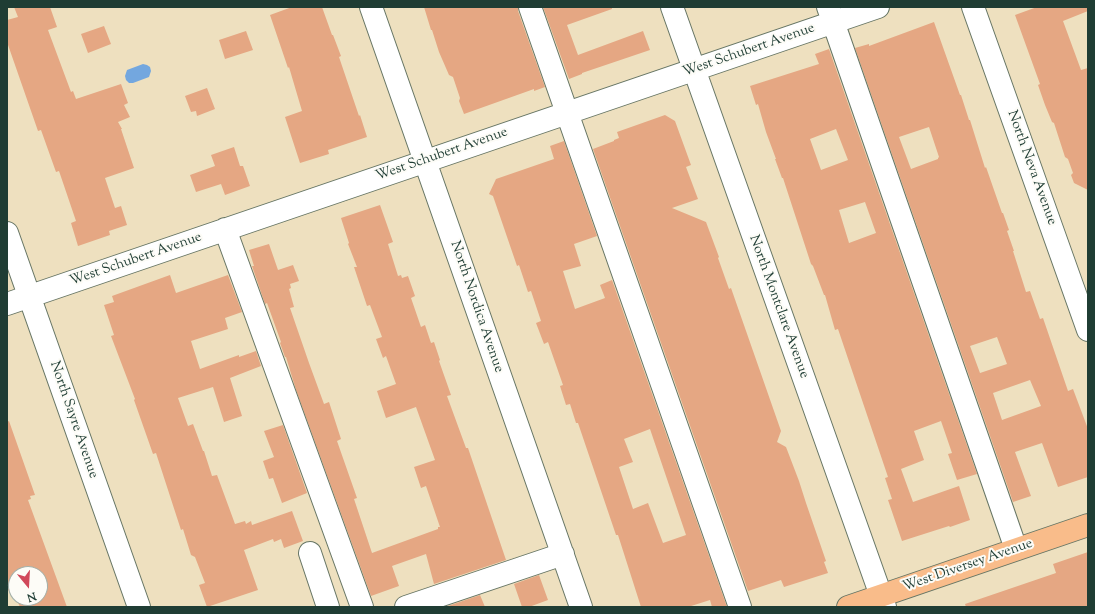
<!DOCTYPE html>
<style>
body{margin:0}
#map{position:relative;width:1095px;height:614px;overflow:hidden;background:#eee0bf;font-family:"Sorts Mill Goudy",serif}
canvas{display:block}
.frame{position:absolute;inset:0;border:8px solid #1f3d34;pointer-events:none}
.north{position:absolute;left:8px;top:566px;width:40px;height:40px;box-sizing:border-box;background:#fdfcf7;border:1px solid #a4b0a9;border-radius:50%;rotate:162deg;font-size:11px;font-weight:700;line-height:16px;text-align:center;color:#1f3d34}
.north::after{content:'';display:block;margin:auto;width:14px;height:18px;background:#d1495b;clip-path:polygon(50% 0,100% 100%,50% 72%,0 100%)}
</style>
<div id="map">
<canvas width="1095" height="614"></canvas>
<div class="frame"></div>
<div class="north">N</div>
</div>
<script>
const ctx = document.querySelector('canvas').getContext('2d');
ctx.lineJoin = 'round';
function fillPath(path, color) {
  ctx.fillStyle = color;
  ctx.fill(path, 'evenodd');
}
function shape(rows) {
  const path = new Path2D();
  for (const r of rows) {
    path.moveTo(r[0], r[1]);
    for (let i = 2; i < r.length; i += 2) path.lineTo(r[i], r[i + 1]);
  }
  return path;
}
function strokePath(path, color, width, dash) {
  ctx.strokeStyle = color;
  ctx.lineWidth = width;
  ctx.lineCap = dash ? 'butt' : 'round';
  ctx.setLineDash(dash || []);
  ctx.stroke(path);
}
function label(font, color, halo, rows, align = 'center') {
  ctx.font = font + ' "Sorts Mill Goudy",serif';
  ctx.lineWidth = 4;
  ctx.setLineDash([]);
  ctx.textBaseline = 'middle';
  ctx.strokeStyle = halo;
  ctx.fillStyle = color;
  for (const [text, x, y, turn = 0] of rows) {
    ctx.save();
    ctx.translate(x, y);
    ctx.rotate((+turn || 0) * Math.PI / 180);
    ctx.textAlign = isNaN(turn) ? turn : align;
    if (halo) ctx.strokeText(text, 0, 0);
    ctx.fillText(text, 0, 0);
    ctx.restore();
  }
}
fillPath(shape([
 [143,64,147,65,150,67,151,71,149,77,133,83,129,83,126,80,125,76,127,70]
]), '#73a7df');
fillPath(shape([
 [14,7,50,7,57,27,48,30,71,92,73,91,76,99,121,84,128,103,124,105,130,117,118,122,122,129,121,129,134,168,105,178,115,208,121,206,127,225,109,231,110,235,78,246,71,223,76,221,59,171,56,172,41,130,38,131,7,42,7,20,18,17],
 [292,7,322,7,332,35,333,35,341,56,339,57,359,116,360,115,367,137,328,150,329,154,300,163,285,117,302,111,289,67,288,68,270,15],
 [424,7,518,7,518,11,545,87,534,91,534,89,464,114,459,101,460,98,453,77,449,75,439,52,432,30,431,30],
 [543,7,612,7,612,9,567,25,578,55,643,31,650,50,582,73,582,74,569,79],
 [1037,7,1088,7,1088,11,1063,21,1081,70,1088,68,1088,190,1074,183,1071,175,1073,173,1068,159,1065,157,1054,123,1052,122,1045,105,1038,85,1040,84,1015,15],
 [934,22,960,95,961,95,969,120,970,120,985,168,986,167,1002,213,1003,213,1009,230,1007,231,1014,251,1013,251,1026,292,1030,291,1040,319,1043,318,1068,391,1073,389,1088,429,1088,477,1058,487,1042,443,1015,452,1031,496,1013,502,855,48,869,44,869,46],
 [929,127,939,157,938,158,938,159,911,169,899,137],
 [997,337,1007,364,980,373,970,346],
 [1030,380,1041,406,1002,420,993,393],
 [104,26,111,44,88,53,81,34],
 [246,31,253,50,225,59,219,40],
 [829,49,977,474,957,480,948,454,952,453,941,421,914,431,924,460,901,469,913,502,959,486,970,520,950,527,949,526,902,541,888,500,892,499,885,478,888,477,838,329,835,330,825,295,824,295,813,266,811,264,783,178,782,178,775,159,776,159,766,132,758,104,756,105,750,86,819,64,815,54],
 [836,129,848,160,821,170,810,139],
 [865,202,876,233,849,243,839,210],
 [207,88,215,109,197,116,196,111,191,112,185,96],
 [665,115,675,121,691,165,686,167,698,199,672,208,706,222,719,257,718,258,729,289,731,288,781,431,777,442,786,447,799,481,806,503,826,561,824,562,828,573,784,587,781,580,748,591,593,149,614,141,614,140,619,138,617,132],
 [564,141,597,236,574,244,581,266,563,271,575,309,605,298,600,285,612,280,727,607,712,607,710,600,688,607,641,607,618,535,616,535,578,423,576,423,570,404,566,405,560,386,563,385,548,342,544,344,536,323,541,321,531,291,528,292,519,265,517,266,493,196,489,194,496,179,554,159,550,146],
 [650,429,686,535,663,543,648,503,633,509,619,467,633,462,624,439],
 [234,147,240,166,243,166,250,186,225,195,221,184,196,192,190,175,215,166,211,155],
 [380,205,393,242,388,244,398,276,401,275,402,278,408,276,415,296,411,298,421,327,425,325,431,343,434,342,440,360,439,361,451,395,447,396,466,448,468,448,506,560,434,584,426,554,392,566,399,586,371,596,296,390,286,357,285,357,280,343,281,342,267,303,265,304,252,266,254,266,249,250,269,244,278,270,293,265,299,281,290,284,291,288,289,289,294,307,290,308,309,363,324,404,329,402,341,439,337,441,357,498,354,499,372,553,438,529,438,527,440,527,426,486,421,488,414,467,435,460,416,407,386,418,377,391,396,384,386,356,383,358,376,339,382,337,370,305,367,306,354,267,357,267,348,244,349,243,341,218],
 [170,275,176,293,228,275,242,312,225,318,228,329,191,341,200,369,239,355,239,357,256,351,261,366,230,378,242,416,224,422,213,387,178,398,188,426,193,424,203,451,204,451,212,476,217,475,235,524,245,521,246,524,251,521,252,525,292,511,303,541,284,548,281,539,274,542,273,539,244,550,258,590,207,607,199,585,205,583,195,557,191,555,183,529,181,530,156,453,153,454,134,400,135,399,111,336,114,335,104,305,114,302,112,296],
 [9,421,35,495,30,496,31,499,28,500,67,607,20,607,16,598,40,598,40,574,16,574,16,597,13,589,7,591,7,422],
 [283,425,307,493,282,503,273,478,269,479,263,461,274,457,264,431],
 [1088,552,1088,607,966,607,965,604,1056,573,1053,564],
 [539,575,548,600,529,607,522,607,514,584],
 [480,595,485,607,445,607]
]), '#e5a783');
const minor = shape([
 [371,7,581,607],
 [530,7,740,607],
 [672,7,885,607],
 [828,7,1016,549],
 [973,7,1088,330],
 [225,229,362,607],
 [7,233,139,607],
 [7,304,878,7],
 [310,553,328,607],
 [406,607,563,554]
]);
const major = shape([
 [848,607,1088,525]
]);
strokePath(minor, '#677665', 24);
strokePath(major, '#677665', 24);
strokePath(minor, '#fff', 22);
strokePath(major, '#f9bc8a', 22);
label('14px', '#1f3d34', '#fdfcf7', [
 ["West Schubert Avenue",749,51,-19],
 ["West Schubert Avenue",442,155,-19],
 ["North Neva Avenue",1031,168,70],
 ["West Schubert Avenue",136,260,-19],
 ["North Nordica Avenue",476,307,71],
 ["North Montclare Avenue",778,307,70],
 ["North Sayre Avenue",73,420,71],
 ["West Diversey Avenue",968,566,-19]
]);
</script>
